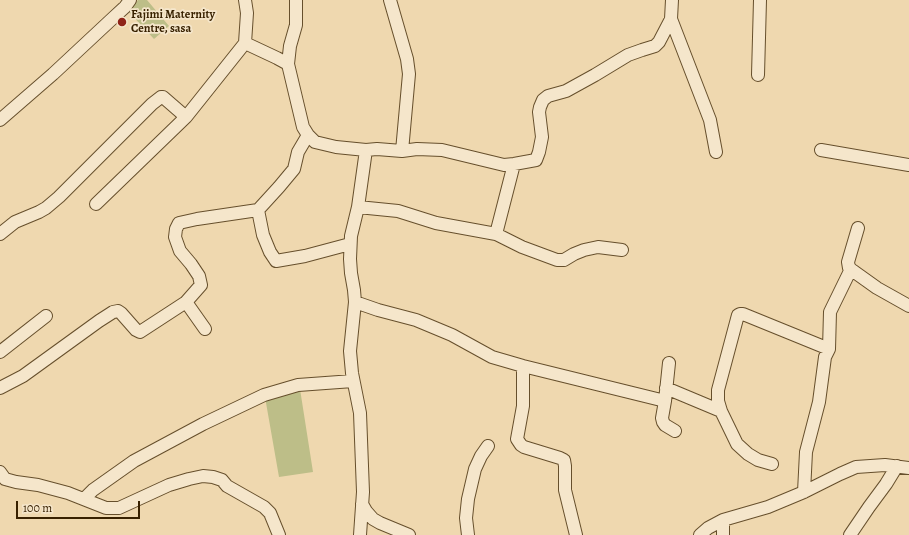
<!DOCTYPE html>
<style>
body{margin:0}
#map{position:relative;width:909px;height:535px;overflow:hidden;background:#efd8af;font-family:Alegreya,serif}
canvas{display:block}
.scale{position:absolute;left:16px;top:501px;width:124px;height:18px;box-sizing:border-box;border:2px solid #382100;border-top:0;padding-left:5px;font-size:12px;line-height:14px;white-space:nowrap;color:#382100;-webkit-text-stroke:3px #f5e6cb;paint-order:stroke}
</style>
<div id="map">
<canvas width="909" height="535"></canvas>
<div class="scale">100 m</div>
</div>
<script>
const ctx = document.querySelector('canvas').getContext('2d');
ctx.lineJoin = 'round';
function fillPath(path, color) {
  ctx.fillStyle = color;
  ctx.fill(path, 'evenodd');
}
function shape(rows) {
  const path = new Path2D();
  for (const r of rows) {
    path.moveTo(r[0], r[1]);
    for (let i = 2; i < r.length; i += 2) path.lineTo(r[i], r[i + 1]);
  }
  return path;
}
function strokePath(path, color, width, dash) {
  ctx.strokeStyle = color;
  ctx.lineWidth = width;
  ctx.lineCap = dash ? 'butt' : 'round';
  ctx.setLineDash(dash || []);
  ctx.stroke(path);
}
function label(font, color, halo, rows, align = 'center') {
  ctx.font = font + ' Alegreya,serif';
  ctx.lineWidth = 3.5;
  ctx.setLineDash([]);
  ctx.textBaseline = 'middle';
  ctx.strokeStyle = halo;
  ctx.fillStyle = color;
  for (const [text, x, y, turn = 0] of rows) {
    ctx.save();
    ctx.translate(x, y);
    ctx.rotate((+turn || 0) * Math.PI / 180);
    ctx.textAlign = isNaN(turn) ? turn : align;
    if (halo) ctx.strokeText(text, 0, 0);
    ctx.fillText(text, 0, 0);
    ctx.restore();
  }
}
fillPath(shape([
 [138,0,147,0,169,26,154,39,128,11],
 [300,389,313,472,279,477,265,397]
]), '#bdbe88');
const minor = shape([
 [296,0,296,25,290,46,288,64,303,127,308,135,315,142,336,147,366,150,377,149,402,151,417,149,442,150,504,165,514,164,536,160,539,152,542,137,539,112,540,107,543,100,548,96,566,91,595,75,628,55,642,50,655,46,659,42,671,19],
 [390,0,392,7,407,59,409,74,402,151],
 [672,0,671,19,710,120,716,152],
 [245,43,277,58,288,64],
 [758,75,760,0],
 [0,120,53,74,113,18,125,7,130,0],
 [821,150,909,165],
 [96,204,186,117,245,43,247,13,245,0],
 [358,207,398,211,436,223,496,234,514,164],
 [258,210,279,187,294,169,298,152,308,135],
 [858,228,848,262,849,268,877,288,909,306],
 [0,234,15,222,39,212,46,208,59,197,152,104,161,97,163,97,186,117],
 [496,234,522,247,557,260,564,260,574,254,584,250,598,247,622,250],
 [186,302,201,285,199,276,191,264,180,251,175,237,176,229,179,223,197,219,258,210,263,235,270,252,276,261,305,256,350,244],
 [355,302,378,310,416,320,452,335,492,357,523,366,665,401],
 [0,352,46,316],
 [669,363,665,401,662,418,663,422,665,425,675,431],
 [523,366,523,406,517,439,521,445,524,447,560,458,564,460,565,466,565,490,576,535],
 [0,388,23,376,99,321,113,312,118,311,121,313,136,330,140,332,186,302,205,329],
 [666,388,721,411],
 [772,464,758,460,748,454,737,444,721,411,718,401,718,390,738,315,740,314,743,314,829,349],
 [0,472,5,479,16,482,38,485,68,493,106,508,119,508,169,485,189,479,203,476,213,477,222,480,227,486,264,507,270,513,279,535],
 [804,492,806,452,819,402,825,357,829,349,830,312,851,269],
 [84,499,93,490,134,461,203,424,264,395,298,385,353,381],
 [362,504,366,511,373,519,380,523,409,535],
 [723,520,723,535],
 [360,535,363,492,360,413,352,373,350,351,355,302,354,290,351,273,350,259,351,236,358,207,366,150],
 [468,535,466,518,468,499,475,469,481,456,488,446],
 [700,535,708,528,723,520,768,507,804,492,840,474,856,467,885,465,909,468],
 [850,535,869,507,886,484,897,466]
]);
strokePath(minor, '#664f2c', 14);
strokePath(minor, '#f5e6cb', 12);
for (const [x, y, r, color] of [
 [122,22,5,"#8f2418"]
]) {
  const dot = new Path2D();
  dot.arc(x, y, r, 0, 2 * Math.PI);
  ctx.fillStyle = color;
  ctx.fill(dot);
  strokePath(dot, '#f5e6cb', 1.5);
}
label('bold 12px', '#382100', '#f5e6cb', [
 ["Fajimi Maternity",131,15],
 ["Centre, sasa",131,29]
], 'left');
</script>
